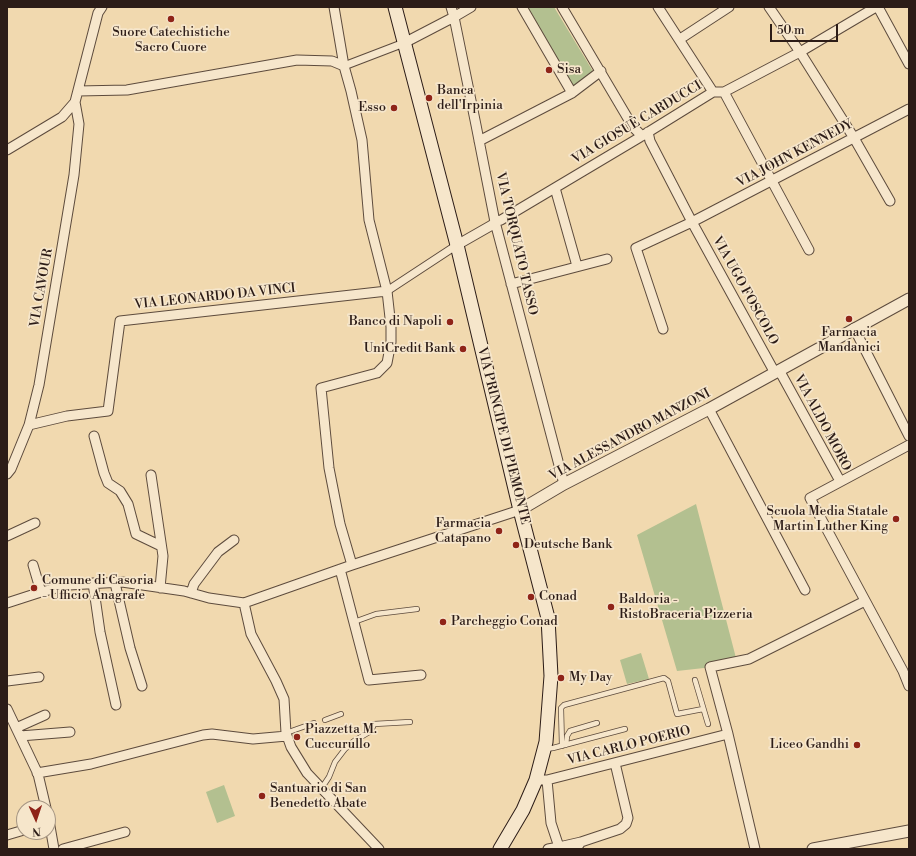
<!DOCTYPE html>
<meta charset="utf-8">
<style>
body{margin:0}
#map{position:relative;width:916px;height:856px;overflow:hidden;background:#f1d9af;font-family:"Libre Bodoni",serif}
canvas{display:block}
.frame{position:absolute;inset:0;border:8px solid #2c1c17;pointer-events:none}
.north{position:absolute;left:16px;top:800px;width:40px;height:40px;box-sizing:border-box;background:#f6e6cb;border:1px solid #a59583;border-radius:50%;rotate:177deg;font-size:11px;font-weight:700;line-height:16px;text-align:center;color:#2c1c17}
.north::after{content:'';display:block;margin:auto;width:14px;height:18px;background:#8f2418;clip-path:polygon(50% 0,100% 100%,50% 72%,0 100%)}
.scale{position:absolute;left:770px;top:24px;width:68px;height:18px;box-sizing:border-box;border:2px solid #2c1c17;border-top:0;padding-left:5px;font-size:12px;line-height:14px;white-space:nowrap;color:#2c1c17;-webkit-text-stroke:3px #f6e6cb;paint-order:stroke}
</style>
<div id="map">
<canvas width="916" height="856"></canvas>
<div class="frame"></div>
<div class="north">N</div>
<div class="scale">50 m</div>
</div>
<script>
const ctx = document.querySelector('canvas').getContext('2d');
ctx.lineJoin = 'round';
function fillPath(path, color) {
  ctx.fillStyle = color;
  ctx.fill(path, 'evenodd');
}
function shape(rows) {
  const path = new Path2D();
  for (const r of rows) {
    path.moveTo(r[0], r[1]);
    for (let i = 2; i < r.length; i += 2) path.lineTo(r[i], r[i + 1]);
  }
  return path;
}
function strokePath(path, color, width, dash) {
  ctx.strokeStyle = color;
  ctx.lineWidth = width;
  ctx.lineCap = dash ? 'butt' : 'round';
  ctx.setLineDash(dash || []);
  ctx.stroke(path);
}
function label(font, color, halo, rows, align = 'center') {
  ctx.font = font + ' "Libre Bodoni",serif';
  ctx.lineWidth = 3.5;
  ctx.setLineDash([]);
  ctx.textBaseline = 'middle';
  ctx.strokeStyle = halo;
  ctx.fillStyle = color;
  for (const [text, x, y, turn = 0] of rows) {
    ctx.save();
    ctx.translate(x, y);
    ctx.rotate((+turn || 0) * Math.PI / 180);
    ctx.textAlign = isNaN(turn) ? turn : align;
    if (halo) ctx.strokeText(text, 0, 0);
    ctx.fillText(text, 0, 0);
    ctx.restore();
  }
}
fillPath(shape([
 [528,7,554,7,594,73,573,87],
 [696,504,736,658,704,668,677,671,637,535],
 [641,653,649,679,627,684,620,660],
 [224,785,235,816,217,823,206,792]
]), '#b3c090');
const service = shape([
 [354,622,376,614,417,609],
 [695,680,708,724],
 [325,720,341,714],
 [286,733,314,723],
 [566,745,567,736,570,731,597,723],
 [562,746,561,708,564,705,664,678,668,681,677,714,703,709],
 [545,749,553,748,625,729],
 [321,789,329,777,335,762,345,749,354,741,371,731,374,724,410,722]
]);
const pedestrian = shape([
 [344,66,404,43],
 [387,291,457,245]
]);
const minor = shape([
 [334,7,344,66,351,91,362,140,369,220,387,291,391,327,391,342,387,363,377,373,321,388,329,468,340,524,352,565],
 [451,7,454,17,476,125,495,222,564,484],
 [522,7,572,93],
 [562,7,633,127,642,136],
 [658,7,713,92],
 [769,7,800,52,854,138,890,201],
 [878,7,909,64],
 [680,39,729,7],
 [404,43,454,17,471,7],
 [78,91,127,90,297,60,332,61,344,66],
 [724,92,809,250],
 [648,132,650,141,692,222,775,373],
 [479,141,572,93,601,71],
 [7,150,62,117,75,102],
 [555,188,577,266],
 [457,245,492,225,495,222,501,220,642,136,713,92,724,92,800,52,876,7],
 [511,284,607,259],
 [854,328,909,436],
 [663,329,636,248,692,222,909,109],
 [779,370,840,481],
 [709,409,805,590],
 [29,425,67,416,108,411,120,321,387,291],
 [94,436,104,473,108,483,120,491,128,504,136,534,161,546],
 [909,445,810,498,903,671,909,686],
 [7,474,11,469,29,425,39,385,74,175,79,124,75,102,98,13,102,7],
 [151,475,163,556,160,588],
 [7,536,35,523],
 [33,565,41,592],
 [340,569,369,680,421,675],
 [93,583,100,632,116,705],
 [115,583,130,648,142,686],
 [191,593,194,584,218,552,234,540],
 [7,603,41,592,69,585,122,582,184,591,209,598,244,603,352,565,520,510],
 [244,603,251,634,276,681,284,699,286,733,291,747,307,773,379,849],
 [7,681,39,677],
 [7,709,38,774,46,808],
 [16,728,45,715],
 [20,736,70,732],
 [37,773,91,764,203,735,212,734,253,739,287,736],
 [536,780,547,780,728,734],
 [547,780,551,823,559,847,581,842],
 [48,815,54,849],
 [7,835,24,830],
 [63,849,125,832],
 [548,849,559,847],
 [576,849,581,842,620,829,626,824,628,818,615,763],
 [755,849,728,734,710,667,749,659,865,601]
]);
const tertiary = shape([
 [520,510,564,484,709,409,909,299],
 [813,849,909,831]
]);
const secondary = shape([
 [395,7,457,245,520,510,548,618,551,676,546,742,536,780,523,810,500,849]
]);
strokePath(service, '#5d4b3d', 6);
strokePath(pedestrian, '#5d4b3d', 9);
strokePath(minor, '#5d4b3d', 11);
strokePath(tertiary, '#5d4b3d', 13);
strokePath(secondary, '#2c1c17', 15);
strokePath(service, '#f6e6cb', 4.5);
strokePath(pedestrian, '#f6e6cb', 7);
strokePath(minor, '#f6e6cb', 9);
strokePath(tertiary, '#f6e6cb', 11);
strokePath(secondary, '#f6e6cb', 13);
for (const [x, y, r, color] of [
 [171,19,4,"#8f2418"],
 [549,70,4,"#8f2418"],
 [429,98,4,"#8f2418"],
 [394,108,4,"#8f2418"],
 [849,319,4,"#8f2418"],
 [450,322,4,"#8f2418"],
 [463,349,4,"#8f2418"],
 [896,519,4,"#8f2418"],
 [499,531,4,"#8f2418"],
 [516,545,4,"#8f2418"],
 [34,588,4,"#8f2418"],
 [531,597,4,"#8f2418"],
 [611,607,4,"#8f2418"],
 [443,622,4,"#8f2418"],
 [561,678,4,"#8f2418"],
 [297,737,4,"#8f2418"],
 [857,745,4,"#8f2418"],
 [262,796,4,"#8f2418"]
]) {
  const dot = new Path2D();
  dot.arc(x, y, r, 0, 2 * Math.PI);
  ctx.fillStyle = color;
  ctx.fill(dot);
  strokePath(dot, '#f6e6cb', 1.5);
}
label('13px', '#2c1c17', '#f6e6cb', [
 ["Suore Catechistiche",171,33,"center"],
 ["Sacro Cuore",171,48,"center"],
 ["Sisa",557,70],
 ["Banca",437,91],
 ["dell'Irpinia",437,106],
 ["Esso",386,108,"right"],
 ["Banco di Napoli",442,322,"right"],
 ["Farmacia",849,333,"center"],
 ["Mandanici",849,348,"center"],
 ["UniCredit Bank",455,349,"right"],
 ["Scuola Media Statale",888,512,"right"],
 ["Martin Luther King",888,527,"right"],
 ["Farmacia",491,524,"right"],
 ["Catapano",491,539,"right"],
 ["Deutsche Bank",524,545],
 ["Comune di Casoria",42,581],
 ["- Ufficio Anagrafe",42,596],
 ["Conad",539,597],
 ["Baldoria -",619,600],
 ["RistoBraceria Pizzeria",619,615],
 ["Parcheggio Conad",451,622],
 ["My Day",569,678],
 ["Piazzetta M.",305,730],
 ["Cuccurullo",305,745],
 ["Liceo Gandhi",849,745,"right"],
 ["Santuario di San",270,789],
 ["Benedetto Abate",270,804]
], 'left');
label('13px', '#2c1c17', '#f6e6cb', [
 ["VIA GIOSUÈ CARDUCCI",637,123,-31],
 ["VIA JOHN KENNEDY",795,154,-28],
 ["VIA TORQUATO TASSO",516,244,77],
 ["VIA CAVOUR",42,288,-80],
 ["VIA UGO FOSCOLO",745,291,61],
 ["VIA LEONARDO DA VINCI",215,297,-6],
 ["VIA ALDO MORO",822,423,62],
 ["VIA ALESSANDRO MANZONI",630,435,-28],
 ["VIA PRINCIPE DI PIEMONTE",503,436,76],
 ["VIA CARLO POERIO",629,746,-14]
]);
</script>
